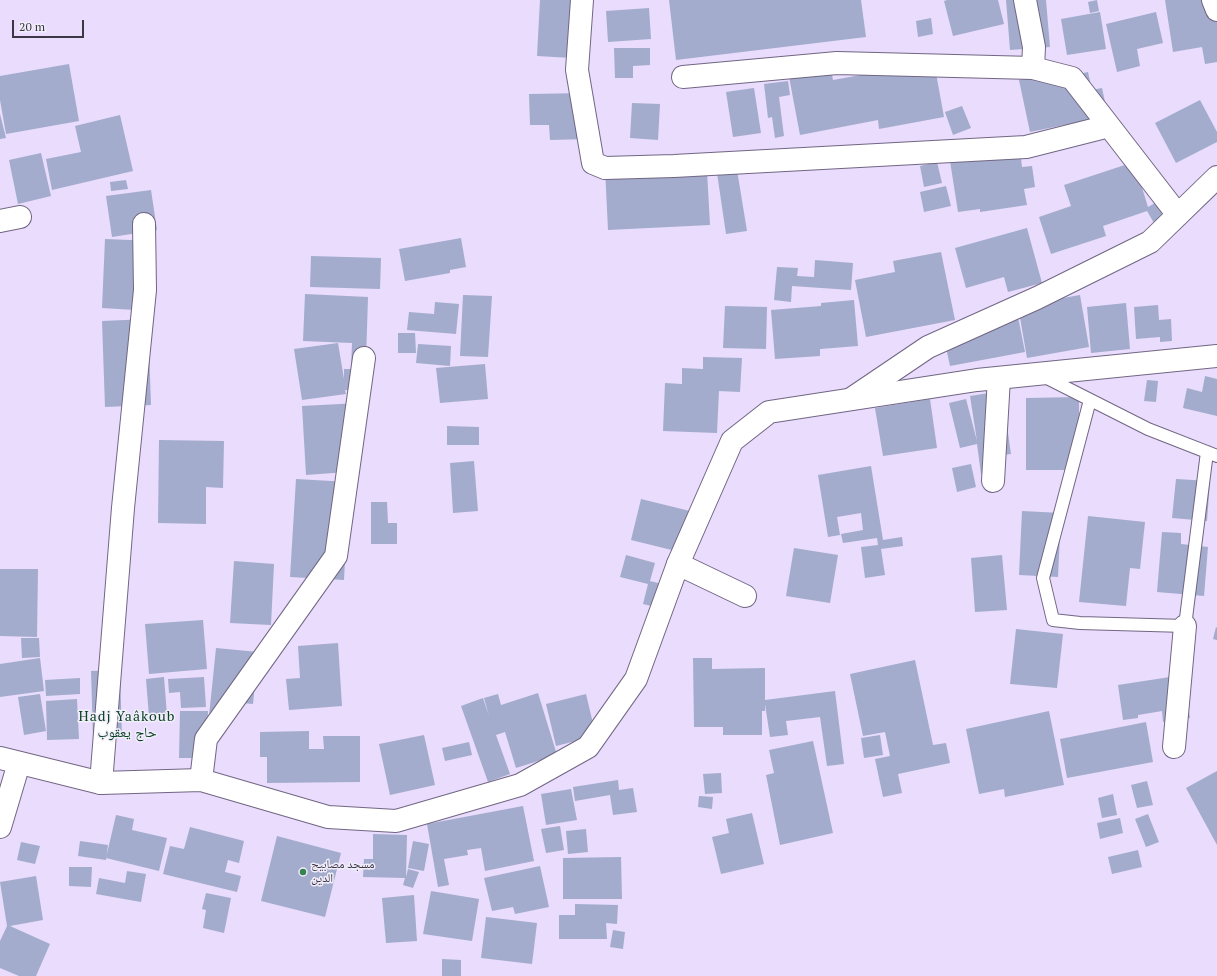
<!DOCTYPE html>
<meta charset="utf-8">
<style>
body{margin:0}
#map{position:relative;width:1217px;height:976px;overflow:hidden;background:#e9dcfd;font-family:"PT Serif",serif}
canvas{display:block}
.scale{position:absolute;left:12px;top:20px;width:72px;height:18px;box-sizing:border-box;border:2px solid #3c3744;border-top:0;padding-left:5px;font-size:12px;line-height:14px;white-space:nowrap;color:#3c3744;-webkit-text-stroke:3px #f2edfb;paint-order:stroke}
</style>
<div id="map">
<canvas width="1217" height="976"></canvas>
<div class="scale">20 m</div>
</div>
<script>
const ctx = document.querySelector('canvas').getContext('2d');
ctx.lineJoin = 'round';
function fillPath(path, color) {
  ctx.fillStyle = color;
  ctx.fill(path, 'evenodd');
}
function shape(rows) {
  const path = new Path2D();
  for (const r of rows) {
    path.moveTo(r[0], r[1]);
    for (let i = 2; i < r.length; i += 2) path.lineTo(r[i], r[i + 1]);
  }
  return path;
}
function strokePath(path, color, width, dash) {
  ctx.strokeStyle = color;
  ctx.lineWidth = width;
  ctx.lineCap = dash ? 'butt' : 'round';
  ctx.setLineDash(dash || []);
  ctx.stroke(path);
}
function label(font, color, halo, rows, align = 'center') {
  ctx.font = font + ' "PT Serif","Noto Naskh Arabic",serif';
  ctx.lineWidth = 3;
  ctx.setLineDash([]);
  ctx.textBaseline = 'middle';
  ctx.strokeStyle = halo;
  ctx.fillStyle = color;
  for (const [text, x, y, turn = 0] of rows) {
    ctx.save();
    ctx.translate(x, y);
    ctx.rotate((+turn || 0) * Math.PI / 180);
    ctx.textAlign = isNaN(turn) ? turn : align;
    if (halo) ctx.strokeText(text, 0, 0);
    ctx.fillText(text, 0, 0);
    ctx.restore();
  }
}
fillPath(shape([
 [540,0,593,0,589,59,537,56],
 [669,0,861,0,866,37,676,60],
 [947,0,998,0,1004,24,953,36,944,1],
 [1006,0,1046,0,1050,47,1010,50],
 [1097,0,1099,11,1090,13,1088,2],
 [1165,0,1217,0,1217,62,1205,64,1202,47,1173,52],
 [649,8,651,39,608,42,606,11],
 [1100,12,1106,49,1067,55,1061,19],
 [1156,12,1163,43,1137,49,1140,66,1117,72,1106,24],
 [931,18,933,34,918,37,916,21],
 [614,48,650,48,650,65,633,66,633,78,615,78],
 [829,58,833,80,934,62,944,117,879,129,878,120,800,135,787,66],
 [69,64,79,121,6,134,0,100,0,76],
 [1088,72,1092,90,1102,88,1108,116,1030,132,1019,80,1051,73,1053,80],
 [788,81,790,95,779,97,784,136,775,138,772,117,768,118,764,84],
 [754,88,761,133,733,137,726,92],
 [587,93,588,139,550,140,549,125,530,125,529,94],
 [1200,100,1217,132,1217,142,1176,163,1155,123],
 [632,103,660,104,658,140,630,138],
 [962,106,971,128,953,135,945,112],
 [0,114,6,138,0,139],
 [120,115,133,171,52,190,46,159,81,152,75,126],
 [1020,149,1022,167,1032,166,1035,187,1024,189,1027,205,980,212,980,209,958,212,950,161],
 [41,153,51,196,18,204,9,160],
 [937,162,942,183,924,187,920,166],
 [1134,162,1148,207,1171,194,1179,208,1154,223,1147,211,1103,226,1106,236,1051,254,1039,217,1071,206,1064,185],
 [605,168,707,171,710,225,608,230],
 [737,170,747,231,726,234,717,173],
 [126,180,128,189,111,191,110,182],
 [946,186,951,206,924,212,920,192],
 [151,190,157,230,112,237,106,196],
 [1027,228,1042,283,1008,292,1004,277,966,288,955,248],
 [461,238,466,267,450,270,450,273,405,281,399,249],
 [105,239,155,241,152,311,102,308],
 [941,252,955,320,866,337,855,280,895,272,893,261],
 [311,256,381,258,380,289,310,287],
 [815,260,853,263,851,290,792,286,791,302,774,300,777,267,798,268,797,276,814,277],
 [305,294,368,297,365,391,345,390,346,394,302,400,294,349,338,343,344,379,344,369,351,369,352,343,303,341],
 [463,295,492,296,488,357,460,356],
 [1080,295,1089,347,1027,358,1018,306],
 [854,300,858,346,820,349,820,356,775,359,771,310,821,306,821,303],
 [435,302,459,304,456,334,407,330,409,312,434,314],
 [1126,303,1130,349,1091,353,1087,307],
 [1158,305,1159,320,1171,319,1172,341,1160,342,1160,337,1136,339,1134,307],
 [725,306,767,307,766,349,723,348],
 [1016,307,1025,352,950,366,943,333,965,329,963,318],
 [148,319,151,405,105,407,102,321],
 [398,333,415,333,416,353,398,353],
 [418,344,451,346,450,366,416,363],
 [703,357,742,358,740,392,719,391,717,433,663,431,665,383,682,384,682,368,703,369],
 [485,364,488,399,440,403,436,368],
 [1205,376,1217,379,1217,416,1183,408,1187,388,1202,392],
 [1147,380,1158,381,1156,402,1144,401],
 [1002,391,1011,454,995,456,998,472,981,474,977,444,960,448,949,403,966,399,977,441,970,396],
 [1079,397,1079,470,1026,470,1026,398],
 [930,399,937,448,883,456,875,408],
 [359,403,347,472,306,475,302,406],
 [447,426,479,427,479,445,447,445],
 [159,440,224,441,223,488,206,487,206,524,158,523],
 [474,461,478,511,453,513,450,463],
 [971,464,976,487,957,492,952,468],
 [871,466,883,540,902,537,903,546,881,549,885,575,865,578,861,547,878,545,877,538,843,543,841,534,863,530,861,513,837,517,840,535,828,537,818,475],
 [296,479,349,482,344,580,290,577],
 [1176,479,1210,481,1207,521,1172,518],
 [641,499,698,513,688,554,631,540],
 [371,502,387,502,388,523,397,523,397,544,371,544],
 [1022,511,1061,513,1058,577,1019,575],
 [1088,516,1145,522,1140,569,1130,568,1126,606,1079,602],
 [1162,532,1181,533,1181,544,1208,547,1204,596,1157,592],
 [794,548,838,555,830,603,786,596],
 [626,555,655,563,650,581,670,586,664,609,643,604,648,584,620,577],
 [1002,555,1007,610,975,612,971,558],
 [234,561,274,564,271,625,230,623],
 [0,569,38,569,37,637,0,636],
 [203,620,207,669,149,674,145,624],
 [1216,627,1217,628,1217,640,1213,639],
 [1016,629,1063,634,1057,688,1010,684],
 [21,638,39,638,40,657,22,658],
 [338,643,342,706,289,710,286,679,300,678,298,646],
 [216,648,258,652,253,704,230,702,209,716],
 [40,658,44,691,0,697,0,664],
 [693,658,712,658,712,669,765,668,765,700,835,691,844,764,827,766,820,717,786,721,788,735,770,737,765,704,765,711,762,711,762,735,723,735,723,727,694,727],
 [915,660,933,745,946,743,950,763,898,774,902,793,883,797,875,759,890,756,885,732,863,736,850,674],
 [120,670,122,737,93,738,91,671],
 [1183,675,1190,718,1163,722,1162,711,1138,715,1138,718,1123,720,1118,685],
 [164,677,167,715,149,717,146,679],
 [204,677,206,707,181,708,180,692,169,693,168,679],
 [80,678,80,694,46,696,45,680],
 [538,693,557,755,516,768,505,732,496,735,510,774,488,782,461,706,483,698,489,716,484,698,498,694,501,705],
 [40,694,46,731,24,735,18,697],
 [586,694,596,736,556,746,546,704],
 [77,699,79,739,47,740,46,701],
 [180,711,208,711,207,758,179,758],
 [1049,711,1064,785,1005,797,1004,789,979,794,966,729],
 [1146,722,1153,762,1067,778,1060,739],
 [309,731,309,749,324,749,323,736,360,736,360,782,267,783,267,757,260,757,260,732],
 [424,735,435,785,390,795,379,744],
 [880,735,883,755,864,758,861,738],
 [813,741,833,833,780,845,766,775,774,773,769,750],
 [469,742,472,755,445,761,442,748],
 [1217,771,1217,845,1186,788],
 [721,773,722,793,705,794,703,774],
 [618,780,619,790,633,788,637,812,613,815,610,795,575,801,573,787],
 [1147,781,1153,805,1137,808,1131,785],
 [571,789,577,820,546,825,541,794],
 [1113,794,1117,815,1102,818,1098,798],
 [699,796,713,797,712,809,698,807],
 [523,806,534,861,485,871,481,848,467,850,468,855,444,859,449,885,438,887,427,824],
 [752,813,764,864,721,874,712,837,729,833,726,819],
 [1148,814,1159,842,1146,847,1135,819],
 [116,815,134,819,132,830,167,838,159,871,106,858],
 [1120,818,1123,833,1100,839,1097,823],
 [560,826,564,850,546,853,541,829],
 [190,827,244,841,239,863,228,860,225,872,241,876,237,892,163,874,170,846,184,849],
 [586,829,588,852,568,854,566,831],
 [373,834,407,835,406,877,408,869,419,872,413,888,403,885,405,878,363,877,364,859,373,859],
 [277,836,341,853,325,917,261,901],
 [80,841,108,845,106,860,78,856],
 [413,841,429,844,424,871,408,868],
 [21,842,40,846,35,864,17,860],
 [1138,850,1142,867,1112,874,1108,857],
 [621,857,622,899,563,899,563,858],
 [540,866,549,907,515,914,513,907,492,911,484,878],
 [69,867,92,867,91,887,69,886],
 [127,871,146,874,141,902,96,894,99,878,125,883],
 [36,876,43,920,10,926,50,944,36,976,19,976,0,968,0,941,7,926,0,882],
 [431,891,479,899,472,941,423,934],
 [206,893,231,898,224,933,203,928,206,910,202,909],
 [414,895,417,941,386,943,382,898],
 [575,904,618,905,617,924,606,923,607,939,559,939,559,915,575,915],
 [486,917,537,923,532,964,481,958],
 [613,930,625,932,623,949,610,947],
 [442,959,461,960,461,976,442,976]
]), '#a3accc');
const service = shape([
 [1043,376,1148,429,1217,456],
 [1090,400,1043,578,1053,620,1080,623,1185,626,1207,452]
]);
const minor = shape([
 [582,0,577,70,593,163,605,168,674,166,1026,147,1109,126],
 [1025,0,1034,47,1033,68],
 [1213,0,1217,10],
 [683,77,837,63,1033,68,1072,78,1178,215],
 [0,221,20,217],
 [851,399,928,347,1037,298,1150,242,1217,177],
 [993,481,999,378],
 [678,564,745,596],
 [1174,747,1185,626],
 [201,780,206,739,336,556,364,358],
 [101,783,123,508,145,290,144,224],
 [0,827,19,763]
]);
const tertiary = shape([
 [0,758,101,783,201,780,328,817,396,821,520,785,588,747,636,679,678,564,732,441,769,412,977,380,1217,356]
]);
strokePath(service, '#716683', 14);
strokePath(minor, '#716683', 24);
strokePath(tertiary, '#716683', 24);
strokePath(service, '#fff', 12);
strokePath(minor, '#fff', 22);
strokePath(tertiary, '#fff', 22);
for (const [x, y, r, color] of [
 [303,872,4,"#358352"]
]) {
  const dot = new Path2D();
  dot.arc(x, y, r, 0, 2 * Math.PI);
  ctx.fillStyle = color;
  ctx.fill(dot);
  strokePath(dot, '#f2edfb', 1.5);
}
label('12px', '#3c3744', '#f2edfb', [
 ["مسجد مصابيح",311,865],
 ["الدين",311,879]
], 'left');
ctx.letterSpacing = '1px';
label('14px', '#084222', '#f2edfb', [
 ["Hadj Yaâkoub",127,717],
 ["حاج يعقوب",127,733]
]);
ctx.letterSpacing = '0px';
</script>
